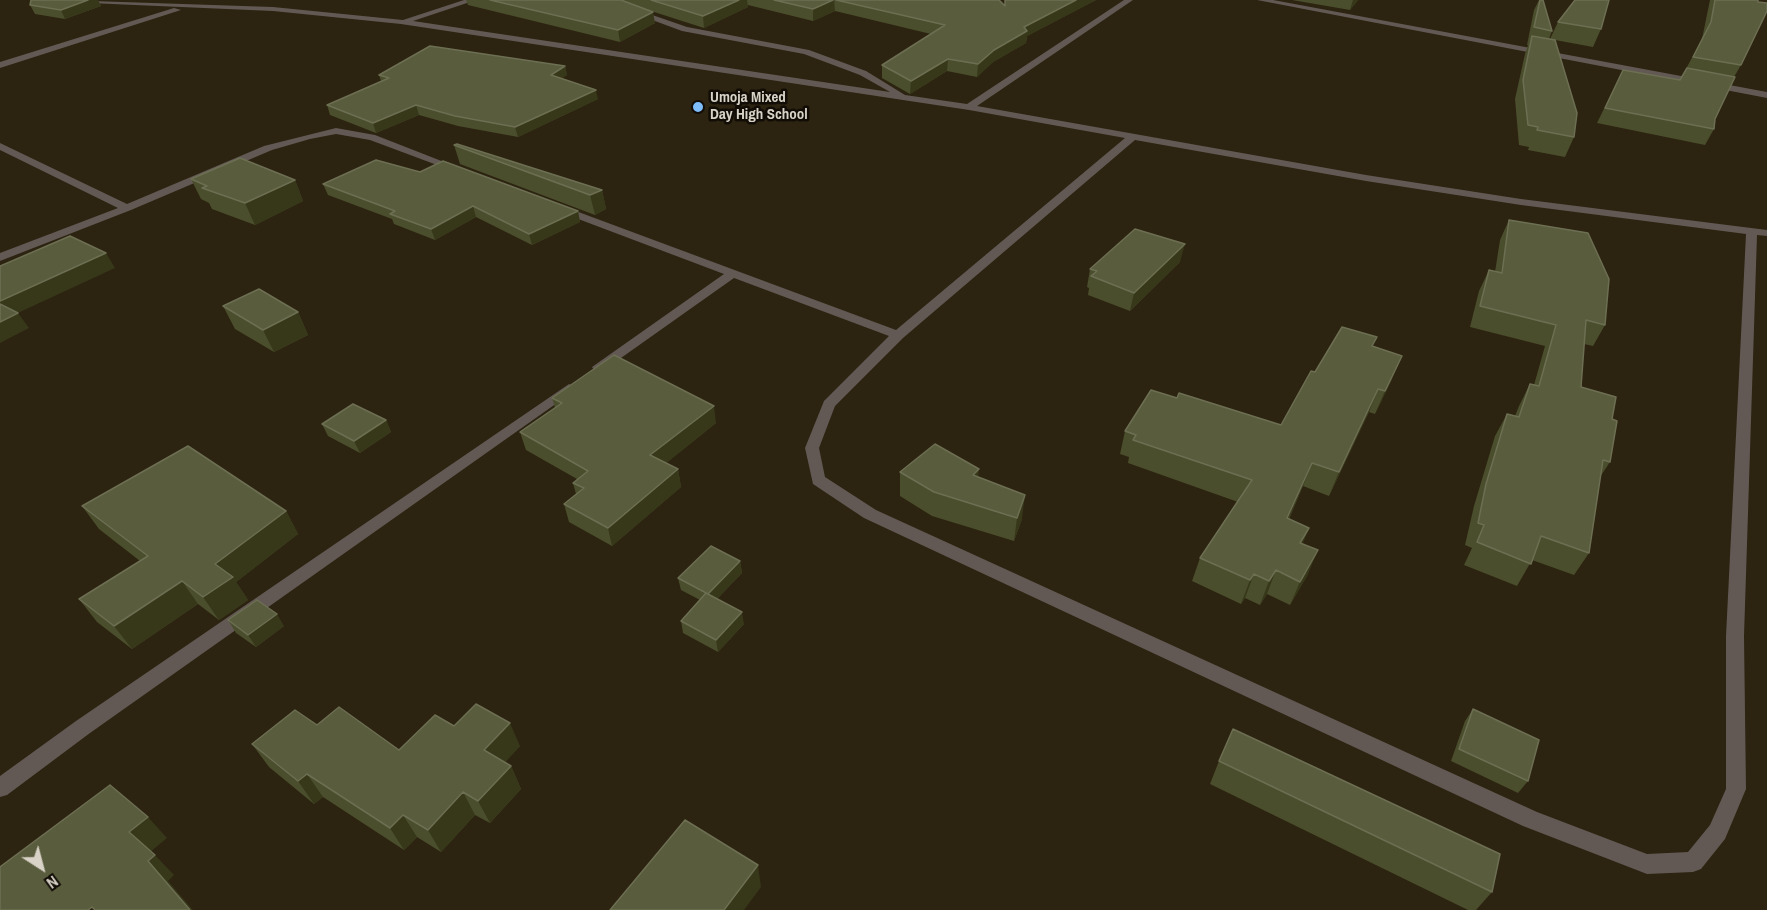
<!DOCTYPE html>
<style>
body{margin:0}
#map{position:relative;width:1767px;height:910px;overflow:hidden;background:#2c2310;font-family:"Archivo Narrow",sans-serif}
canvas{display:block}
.north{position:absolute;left:12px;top:838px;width:60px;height:60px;-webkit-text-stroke:4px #110d06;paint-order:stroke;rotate:144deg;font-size:16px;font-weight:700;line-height:24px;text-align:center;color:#d8d2c7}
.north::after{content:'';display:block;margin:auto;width:21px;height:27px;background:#d8d2c7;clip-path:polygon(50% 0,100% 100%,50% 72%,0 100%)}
</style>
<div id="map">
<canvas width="1767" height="910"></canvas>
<div class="north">N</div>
</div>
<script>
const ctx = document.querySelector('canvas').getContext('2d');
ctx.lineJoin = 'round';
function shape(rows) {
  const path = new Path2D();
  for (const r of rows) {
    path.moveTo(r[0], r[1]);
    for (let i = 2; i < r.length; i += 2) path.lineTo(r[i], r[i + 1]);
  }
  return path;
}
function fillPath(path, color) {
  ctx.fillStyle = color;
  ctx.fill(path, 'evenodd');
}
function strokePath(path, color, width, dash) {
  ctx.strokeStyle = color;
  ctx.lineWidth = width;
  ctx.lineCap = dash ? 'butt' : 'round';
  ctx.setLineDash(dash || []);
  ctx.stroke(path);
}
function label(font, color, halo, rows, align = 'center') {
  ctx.font = font + ' "Archivo Narrow",sans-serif';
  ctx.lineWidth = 5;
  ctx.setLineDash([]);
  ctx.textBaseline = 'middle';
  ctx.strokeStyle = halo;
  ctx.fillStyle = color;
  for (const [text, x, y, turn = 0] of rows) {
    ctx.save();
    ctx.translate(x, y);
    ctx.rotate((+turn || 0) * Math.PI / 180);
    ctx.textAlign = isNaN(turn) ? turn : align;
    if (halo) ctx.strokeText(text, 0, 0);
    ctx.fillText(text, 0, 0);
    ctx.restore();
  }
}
fillPath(shape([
 [62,0,273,7,403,20,464,0,476,0,413,21,890,92,860,75,804,54,682,31,598,0,609,0,687,27,809,50,866,71,905,95,967,104,1124,0,1133,0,977,106,1366,175,1521,199,1767,230,1767,236,1757,235,1744,636,1746,789,1725,839,1701,869,1693,872,1647,874,1523,826,864,518,813,484,805,448,824,401,889,336,734,278,604,370,594,370,592,367,724,274,557,211,557,207,565,207,896,330,1125,138,969,110,401,24,273,11,66,2,62,0],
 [1135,140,1366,181,1521,205,1746,234,1726,636,1726,789,1710,825,1688,852,1647,854,1537,812,876,510,825,477,819,448,835,406,903,338,1135,140],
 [1257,0,1273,0,1767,92,1767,98,1257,0],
 [174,8,181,10,0,68,0,62,174,8],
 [336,128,375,135,462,169,453,171,370,140,336,134,310,139,272,150,131,210,0,261,0,253,118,208,0,150,0,143,127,204,264,146,336,128],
 [569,384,576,388,574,391,90,733,7,795,0,797,0,776,76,721,569,384]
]), '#625954');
fillPath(shape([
 [31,0,98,0,101,6,65,19,35,14,30,5],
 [466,0,999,0,1005,6,1005,0,1096,0,1027,36,1026,43,993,62,977,77,947,71,910,94,882,78,882,65,931,34,835,11,813,21,748,5,748,7,704,28,651,11,655,23,620,42,468,5],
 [1292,0,1358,0,1350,10],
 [1539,0,1543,0,1552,31,1549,39,1550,39,1558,22,1601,29,1593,47,1555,40,1574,137,1565,157,1528,150,1529,147,1519,145,1515,99,1525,54,1528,45,1527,45,1534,10],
 [1710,0,1758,0,1741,65,1734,77,1715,119,1714,129,1705,145,1597,123,1623,70,1680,80,1702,39],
 [565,66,567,75,562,78,598,99,518,137,458,126,419,115,376,133,330,115,327,105,381,81,379,75],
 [454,145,602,190,606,209,595,215,460,164],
 [420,172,578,211,580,222,532,245,476,217,435,240,394,224,392,219,328,195,323,184],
 [191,179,295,180,303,201,255,225,212,209,209,203,201,199],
 [1509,220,1605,325,1593,346,1584,344,1581,387,1612,419,1610,462,1600,477,1589,553,1574,575,1532,560,1517,586,1464,565,1472,548,1465,545,1474,506,1495,436,1507,414,1515,416,1519,406,1530,384,1534,385,1545,346,1470,327,1479,291,1489,270,1495,272,1500,240],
 [1180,262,1130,311,1088,295,1089,288,1087,287,1090,269],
 [223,306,298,312,308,335,274,352,235,329],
 [1374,347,1392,379,1375,414,1369,412,1329,496,1303,486,1289,519,1303,544,1308,574,1290,605,1267,594,1260,605,1245,598,1241,604,1192,581,1200,558,1238,502,1128,463,1129,457,1120,454,1125,431,1177,398,1281,425,1315,372],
 [552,398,716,423,666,463,678,469,681,487,612,546,569,522,564,504,576,494,573,483,577,479,526,450,520,432,555,408],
 [386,420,391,432,360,453,328,436,322,424],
 [900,472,1022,519,1014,541,932,516,900,496],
 [82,506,286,511,298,534,236,582,248,600,219,620,198,604,132,649,97,622,79,599,140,561,99,529],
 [740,561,742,573,717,599,744,624,718,652,683,633,681,621,700,600,681,590,678,578],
 [228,620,284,626,256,647,236,633],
 [1473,709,1528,781,1518,793,1451,761,1465,721],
 [317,725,399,750,454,726,520,746,505,762,511,766,521,789,490,823,475,815,441,852,417,837,404,850,323,797,314,804,269,767,252,744],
 [1219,761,1492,892,1476,910,1468,910,1210,784]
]), '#4a4e2d');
fillPath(shape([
 [88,0,98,0,101,6,65,19,61,10],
 [739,0,747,0,748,7,704,28,703,16],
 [833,0,834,0,835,11,813,21,813,9],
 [1076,0,1096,0,1027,36,1026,43,993,62,977,77,978,64,1024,27],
 [1353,0,1358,0,1350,10],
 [653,12,655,23,620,42,618,30],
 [948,59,947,71,910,94,911,81],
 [565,66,567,75,553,84,551,75],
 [596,90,598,99,518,137,515,127],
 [416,105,419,115,376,133,373,123],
 [295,180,303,201,255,225,245,203],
 [602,190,606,209,595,215,590,195],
 [473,206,476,217,435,240,431,229],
 [578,211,580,222,532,245,529,234],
 [1185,244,1180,262,1130,311,1134,293],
 [106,253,115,268,7,318,0,307,0,301],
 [298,312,308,335,274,352,263,330],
 [18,313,29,328,0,343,0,322],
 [1402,356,1392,379,1375,414,1385,391],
 [1378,389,1369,412,1329,496,1339,472],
 [714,406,716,423,654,473,650,455],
 [386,420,391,432,360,453,354,441],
 [1312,463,1303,486,1278,542,1287,518],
 [678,469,681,487,612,546,608,528],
 [979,469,977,493,973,475],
 [1025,495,1022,519,1014,541,1017,518],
 [286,511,298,534,236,582,248,600,219,620,203,597,215,564],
 [1309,528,1300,551,1300,543],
 [1318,550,1308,574,1290,605,1300,582],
 [740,561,742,573,710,606,708,594],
 [1276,570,1267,594,1260,605,1269,581],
 [1254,574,1245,598,1241,604,1250,580],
 [182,581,198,604,132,649,114,626],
 [742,612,744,624,718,652,716,640],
 [277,614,284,626,256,647,248,635],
 [510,723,520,746,495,773,484,750],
 [511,766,521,789,490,823,478,801],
 [307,774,323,797,314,804,298,781],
 [463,792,475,815,441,852,428,830],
 [403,815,417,837,404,850,390,828],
 [148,817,167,838,149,853,129,832],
 [155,855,174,875,168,881,193,910,190,910,148,861],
 [758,865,761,887,744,910,724,910]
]), '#37371a');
const building = shape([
 [31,0,88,0,61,10,30,5,31,0],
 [490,0,621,0,653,12,618,30,490,0],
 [651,0,739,0,703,16,651,0],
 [774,0,833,0,813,9,774,0],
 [836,0,999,0,1005,6,1005,0,1076,0,1024,27,1027,31,994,50,978,64,948,59,911,81,882,65,945,25,836,0],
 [1540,0,1543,0,1552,31,1534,27,1540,0],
 [1575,0,1609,0,1601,29,1558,22,1575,0],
 [1715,0,1758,0,1758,2,1767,3,1767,11,1741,65,1693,57,1711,22,1715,0],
 [1532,36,1555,40,1577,113,1574,137,1537,130,1538,127,1528,125,1523,80,1532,36],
 [430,46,565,66,551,75,596,90,515,127,455,116,416,105,373,123,327,105,389,78,379,75,430,46],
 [1687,68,1735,77,1715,119,1714,129,1605,108,1623,70,1680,80,1687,68],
 [457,144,602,190,590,195,454,145,457,144],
 [240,158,295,180,245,203,202,188,207,186,191,179,240,158],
 [376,160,420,172,443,161,578,211,529,234,473,206,431,229,390,214,395,211,323,184,376,160],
 [1509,220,1588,233,1609,279,1605,325,1586,320,1581,387,1616,397,1612,419,1617,421,1610,462,1603,460,1589,553,1541,536,1531,564,1477,542,1484,525,1478,523,1486,484,1507,414,1519,417,1530,384,1539,386,1556,325,1480,306,1489,270,1502,273,1509,220],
 [1135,229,1185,244,1134,293,1091,276,1097,271,1090,269,1135,229],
 [70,236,106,253,0,301,0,266,70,236],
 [259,289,298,312,263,330,223,306,259,289],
 [0,304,18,313,0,322,0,304],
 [1342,327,1377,337,1372,346,1402,356,1385,391,1378,389,1339,472,1312,463,1287,518,1309,528,1300,543,1318,550,1300,582,1276,570,1269,581,1254,574,1250,580,1200,558,1252,480,1133,440,1136,435,1125,431,1151,390,1177,398,1179,393,1281,425,1311,371,1315,372,1342,327],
 [614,355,714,406,650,455,678,469,608,528,564,504,584,488,573,483,588,471,520,432,562,403,552,398,614,355],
 [353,404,386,420,354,441,322,424,353,404],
 [935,444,979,469,973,475,1025,495,1017,518,934,492,900,472,935,444],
 [188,446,286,511,215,564,233,577,203,597,182,581,114,626,79,599,148,556,82,506,188,446],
 [711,546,740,561,708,594,678,578,711,546],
 [706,593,742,612,716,640,681,621,706,593],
 [257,600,277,614,248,635,228,620,257,600],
 [476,704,510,723,484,750,511,766,478,801,463,792,428,830,403,815,390,828,307,774,298,781,252,744,295,710,317,725,339,707,399,750,435,715,454,726,476,704],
 [1473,709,1539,740,1528,781,1459,749,1473,709],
 [1233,729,1500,854,1492,892,1219,761,1233,729],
 [110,785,148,817,129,832,155,855,148,861,190,910,95,910,92,907,88,910,0,910,0,867,110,785],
 [685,820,758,865,724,910,610,910,685,820]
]);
fillPath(building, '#595c3d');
strokePath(building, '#6d6f53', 1.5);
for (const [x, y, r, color] of [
 [698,107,6,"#7fbdfa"]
]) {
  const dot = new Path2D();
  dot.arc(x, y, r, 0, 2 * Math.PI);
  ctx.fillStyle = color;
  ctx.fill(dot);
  strokePath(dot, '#110d06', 2);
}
label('bold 15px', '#d8d2c7', '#110d06', [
 ["Umoja Mixed",710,98],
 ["Day High School",710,115]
], 'left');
</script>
